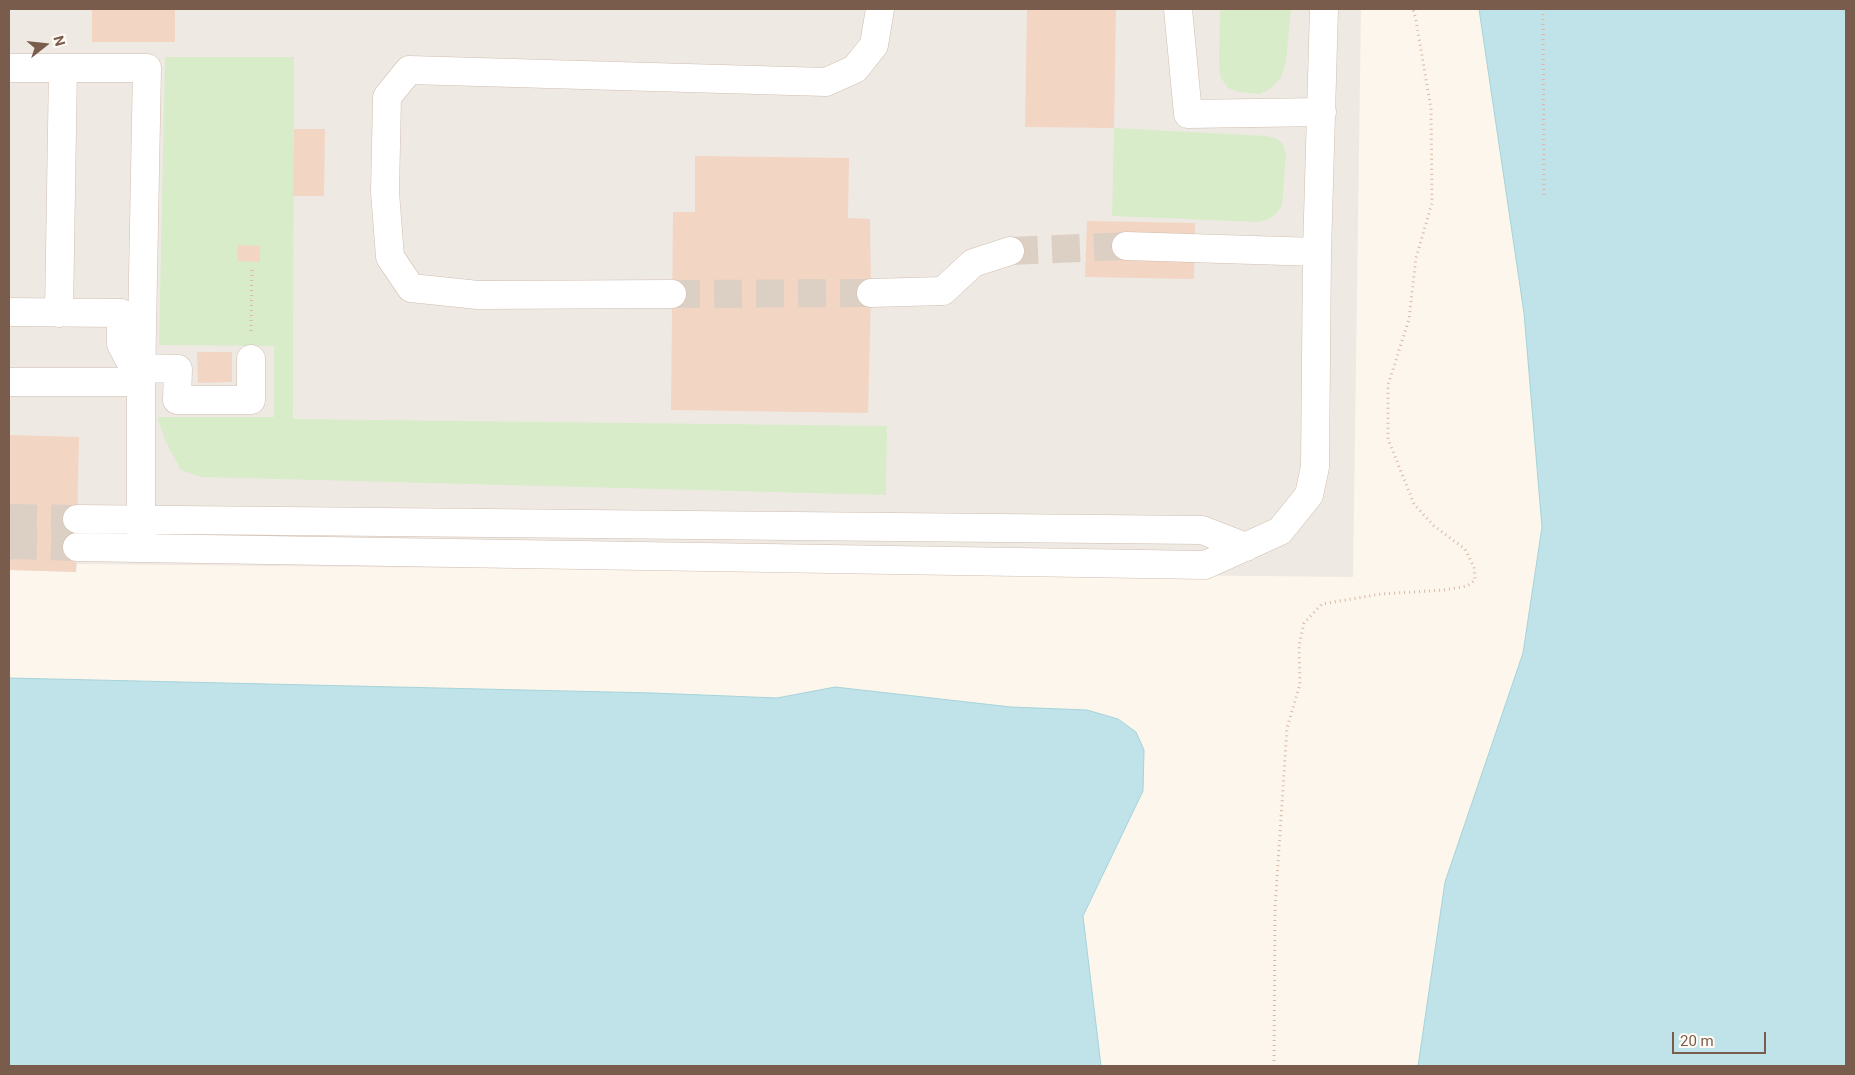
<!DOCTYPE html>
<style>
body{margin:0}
#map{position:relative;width:1855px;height:1075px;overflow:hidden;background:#fdf6ec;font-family:Roboto,sans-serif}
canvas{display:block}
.frame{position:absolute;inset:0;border:10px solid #7a5c4d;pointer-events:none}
.north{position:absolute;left:20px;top:20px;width:50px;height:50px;-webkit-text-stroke:4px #fffaf3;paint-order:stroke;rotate:74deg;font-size:14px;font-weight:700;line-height:20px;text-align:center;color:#7a5c4d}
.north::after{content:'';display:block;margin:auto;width:18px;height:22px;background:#7a5c4d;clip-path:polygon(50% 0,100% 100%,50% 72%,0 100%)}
.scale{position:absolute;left:1672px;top:1032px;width:94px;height:22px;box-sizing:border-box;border:2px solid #7a5c4d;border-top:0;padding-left:6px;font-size:15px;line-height:18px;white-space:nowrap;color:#7a5c4d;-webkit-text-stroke:4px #fffaf3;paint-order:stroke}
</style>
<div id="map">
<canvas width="1855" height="1075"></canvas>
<div class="frame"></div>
<div class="north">N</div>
<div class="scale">20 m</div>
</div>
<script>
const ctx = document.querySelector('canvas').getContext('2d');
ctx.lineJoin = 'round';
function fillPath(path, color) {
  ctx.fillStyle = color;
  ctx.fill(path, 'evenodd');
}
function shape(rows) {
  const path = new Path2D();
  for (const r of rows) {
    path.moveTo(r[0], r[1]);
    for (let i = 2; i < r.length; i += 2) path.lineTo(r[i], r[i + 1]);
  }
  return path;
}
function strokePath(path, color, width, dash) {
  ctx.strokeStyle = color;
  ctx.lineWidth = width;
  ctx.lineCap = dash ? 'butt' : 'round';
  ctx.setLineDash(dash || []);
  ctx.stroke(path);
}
fillPath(shape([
 [9,9,1361,9,1353,577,77,564,76,572,9,570]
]), '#efe9e4');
fillPath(shape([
 [1220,9,1291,9,1286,62,1281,78,1270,89,1260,94,1239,92,1228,88,1221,78,1219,66],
 [165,57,294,57,293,419,887,426,886,495,201,477,181,470,165,440,157,417,274,417,274,346,159,345],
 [1114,128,1267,136,1277,139,1283,144,1286,154,1282,206,1276,214,1267,220,1258,222,1112,216]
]), '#d8ecc9');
const water = shape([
 [1479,9,1846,9,1846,1066,1418,1066,1445,882,1523,653,1542,527,1524,313,1479,9],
 [9,678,653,693,777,698,835,687,1011,707,1087,710,1118,719,1136,732,1144,750,1143,791,1083,916,1101,1066,9,1066,9,678]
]);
fillPath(water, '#bfe3e8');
strokePath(water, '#a5d3da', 1);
fillPath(shape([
 [92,9,175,9,175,42,92,42],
 [1027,9,1116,9,1114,128,1025,127],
 [294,129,325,129,324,196,293,196],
 [695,156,849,158,848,218,870,219,871,293,868,413,671,410,673,212,695,212],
 [1087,221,1195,223,1194,279,1085,277],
 [238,245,260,246,260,262,237,261],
 [197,352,232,352,232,382,198,383],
 [9,435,79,437,76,572,9,570]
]), '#f3d5c3');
strokePath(shape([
 [1010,251,1126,246],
 [672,294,871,293],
 [9,518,77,519],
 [9,545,77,547]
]), '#dcd0c4', 28, [28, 14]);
const minor = shape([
 [1178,9,1188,114,1322,112],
 [9,68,147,68,141,382,141,540],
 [1126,246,1317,252],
 [871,293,943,291,973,263,1010,251],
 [672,294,478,295,411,288,390,257,385,192,387,97,409,70,826,82,855,69,874,45,880,9],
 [9,312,121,313,121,344,141,382,9,382],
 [59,313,63,68],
 [142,368,178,369,177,400,251,400,251,359],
 [77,519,1202,530,1246,547],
 [77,547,1205,565,1280,531,1309,495,1315,467,1317,252,1324,9]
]);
strokePath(minor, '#d1beb0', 29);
strokePath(shape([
 [1543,9,1544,195],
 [251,331,252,268],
 [1274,1066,1275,908,1287,728,1300,684,1299,646,1304,623,1322,604,1381,594,1444,590,1467,586,1475,580,1474,567,1465,549,1434,526,1414,504,1388,439,1388,385,1409,319,1416,258,1432,203,1431,109,1416,20,1413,9]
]), '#d9b8a5', 3, [1, 4]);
strokePath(minor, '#fff', 28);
</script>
